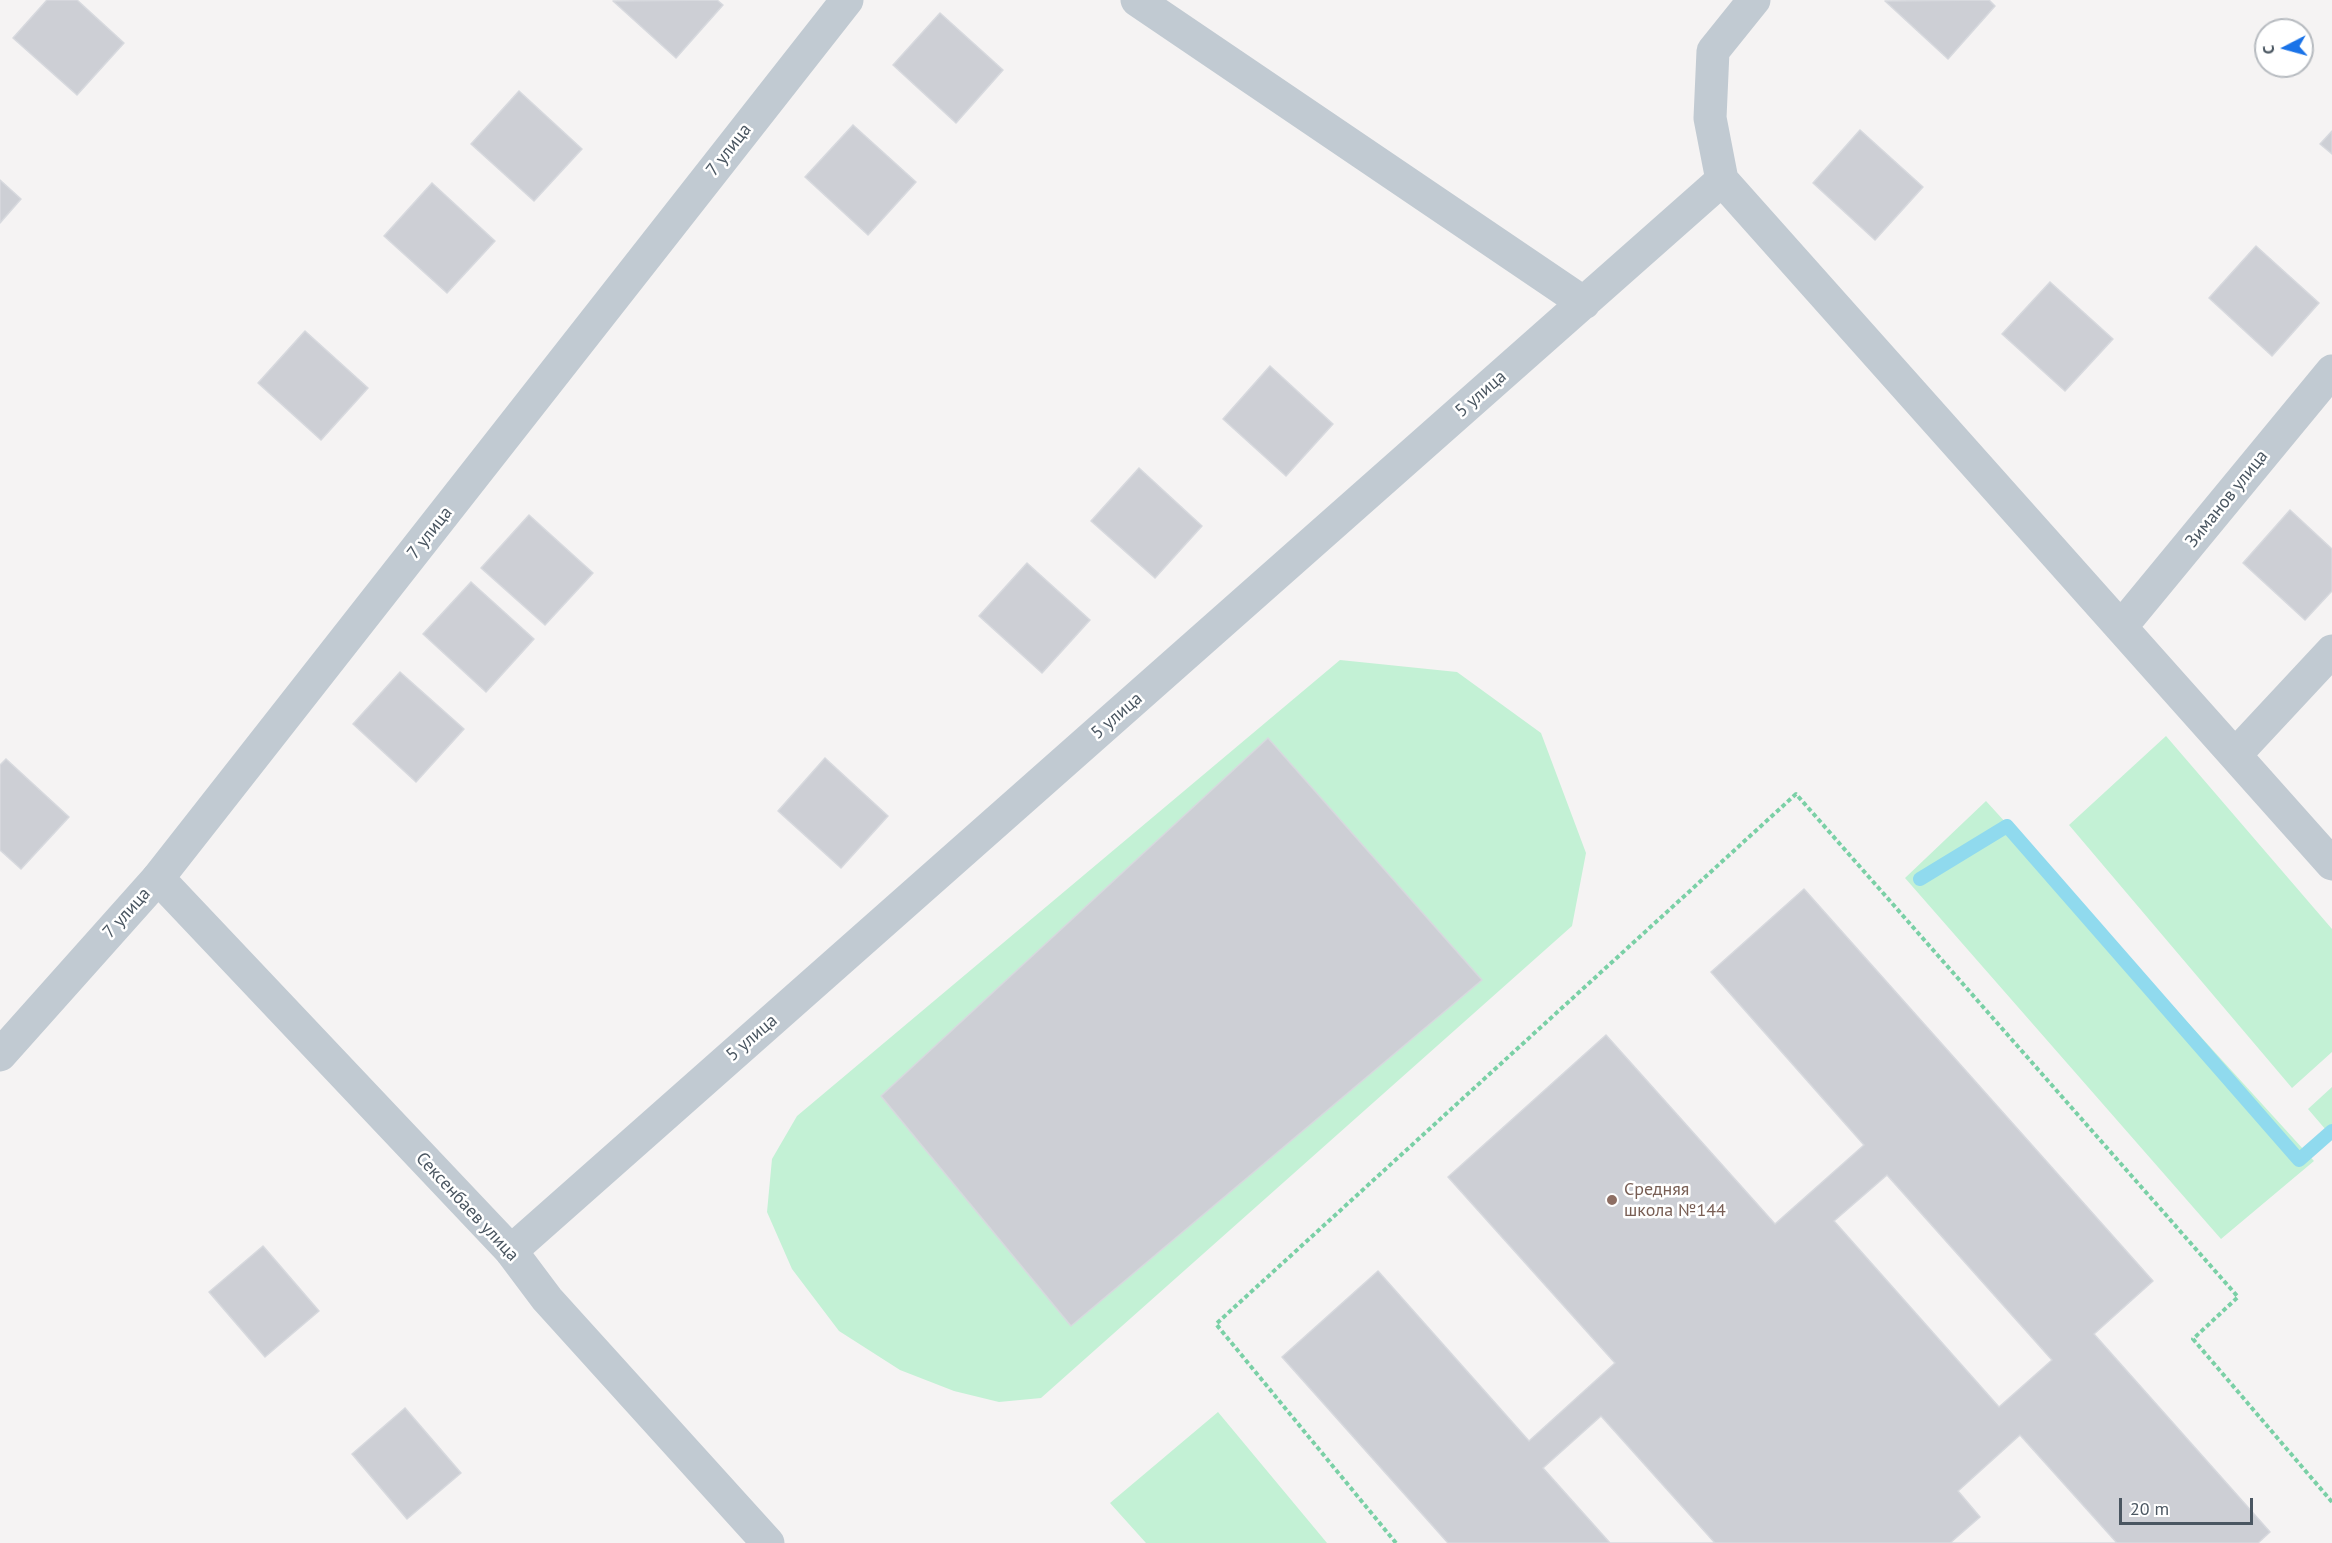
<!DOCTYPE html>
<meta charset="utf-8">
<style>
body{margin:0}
#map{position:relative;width:2332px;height:1543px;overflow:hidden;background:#f5f3f3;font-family:"PT Sans",sans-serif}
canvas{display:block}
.north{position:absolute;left:2254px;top:18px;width:60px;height:60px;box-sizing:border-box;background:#fff;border:2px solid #b7bbc0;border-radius:50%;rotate:264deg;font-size:16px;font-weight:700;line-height:24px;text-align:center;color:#4a5661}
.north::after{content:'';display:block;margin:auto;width:21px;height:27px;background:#1a73e8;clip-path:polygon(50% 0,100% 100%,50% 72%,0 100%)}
.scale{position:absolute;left:2119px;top:1498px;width:134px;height:27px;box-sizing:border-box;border:3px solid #4a5661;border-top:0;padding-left:8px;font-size:18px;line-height:21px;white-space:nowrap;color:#4a5661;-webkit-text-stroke:4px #fff;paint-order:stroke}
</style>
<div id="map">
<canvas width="2332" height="1543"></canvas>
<div class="north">С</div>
<div class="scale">20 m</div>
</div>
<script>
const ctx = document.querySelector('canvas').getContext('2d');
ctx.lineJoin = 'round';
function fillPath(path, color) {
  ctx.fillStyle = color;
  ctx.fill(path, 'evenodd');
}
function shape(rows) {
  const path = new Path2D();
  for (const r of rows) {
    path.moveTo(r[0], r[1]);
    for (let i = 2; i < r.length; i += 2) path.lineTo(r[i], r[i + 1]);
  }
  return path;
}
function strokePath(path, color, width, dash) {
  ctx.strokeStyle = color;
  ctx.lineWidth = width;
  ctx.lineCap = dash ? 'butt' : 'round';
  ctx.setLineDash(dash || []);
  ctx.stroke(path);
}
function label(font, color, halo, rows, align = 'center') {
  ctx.font = font + ' "PT Sans",sans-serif';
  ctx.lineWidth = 5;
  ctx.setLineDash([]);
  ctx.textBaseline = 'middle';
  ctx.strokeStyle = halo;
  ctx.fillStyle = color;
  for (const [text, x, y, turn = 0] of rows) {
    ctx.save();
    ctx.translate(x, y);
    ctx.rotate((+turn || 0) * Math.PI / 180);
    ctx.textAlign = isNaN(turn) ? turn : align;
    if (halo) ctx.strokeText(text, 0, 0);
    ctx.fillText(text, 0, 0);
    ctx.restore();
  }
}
fillPath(shape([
 [1340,660,1457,672,1541,733,1586,853,1572,926,1041,1398,999,1402,954,1391,900,1370,839,1331,792,1269,767,1212,772,1159,797,1116],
 [2166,736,2332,929,2332,1052,2292,1088,2069,825],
 [1986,801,2314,1161,2221,1239,1905,878],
 [2332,1087,2332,1137,2308,1109],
 [1218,1412,1327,1543,1146,1543,1110,1503]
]), '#c3f1d5');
strokePath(shape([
 [1920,879,2007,826,2299,1160,2332,1131]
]), '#90daee', 14);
const building = shape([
 [47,0,77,0,124,43,77,95,13,38,47,0],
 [717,0,723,5,676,58,613,1,717,0],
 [1989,0,1995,6,1948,59,1885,1,1989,0],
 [940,13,1003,70,956,123,893,65,940,13],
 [519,91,582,149,534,201,471,144,519,91],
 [853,125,916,182,868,235,805,177,853,125],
 [1860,130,1923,187,1875,240,1813,183,1860,130],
 [2332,131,2332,154,2320,144,2332,131],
 [0,180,21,199,0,223,0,180],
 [432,183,495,241,447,293,384,236,432,183],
 [2256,246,2319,303,2272,356,2209,298,2256,246],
 [2050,282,2113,339,2065,391,2002,334,2050,282],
 [305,331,368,388,321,440,258,383,305,331],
 [1270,366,1333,424,1286,476,1223,419,1270,366],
 [1139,468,1202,526,1155,578,1091,521,1139,468],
 [2290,510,2332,549,2332,591,2305,620,2243,563,2290,510],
 [529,515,593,573,545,625,481,568,529,515],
 [1027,563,1090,620,1042,673,979,616,1027,563],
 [471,582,534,639,486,692,423,634,471,582],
 [400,672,464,729,416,782,353,724,400,672],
 [1268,738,1482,980,1071,1326,881,1096,1268,738],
 [825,758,888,816,841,868,778,811,825,758],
 [6,759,69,817,21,869,0,850,0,765,6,759],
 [1804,889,2153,1281,2094,1334,2270,1532,2258,1543,1448,1543,1282,1357,1378,1271,1529,1441,1615,1363,1448,1177,1606,1035,1775,1224,1864,1145,1711,972,1804,889],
 [1887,1175,2052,1360,1999,1407,1834,1221,1887,1175],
 [263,1246,319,1311,265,1357,209,1292,263,1246],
 [405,1408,461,1473,407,1519,352,1454,405,1408],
 [1601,1416,1715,1543,1610,1543,1543,1468,1601,1416],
 [2020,1435,2117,1543,1950,1543,1980,1517,1958,1491,2020,1435]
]);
fillPath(building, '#cdcfd5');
strokePath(building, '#d7d9de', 1.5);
strokePath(shape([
 [1396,1543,1216,1324,1796,794,2238,1297,2193,1339,2332,1502]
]), '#7ad0a6', 4, [4.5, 3]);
strokePath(shape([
 [1137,0,1584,303],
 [1754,0,1713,51,1710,118,1722,180,2332,864],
 [2121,627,2332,371],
 [2236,754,2332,651],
 [0,1055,158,878],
 [511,1251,1722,180]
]), '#c1cad2', 33);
strokePath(shape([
 [768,1543,547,1299,511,1251,158,878,847,0]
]), '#c1cad2', 33);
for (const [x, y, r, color] of [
 [1612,1200,6,"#8d6e63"]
]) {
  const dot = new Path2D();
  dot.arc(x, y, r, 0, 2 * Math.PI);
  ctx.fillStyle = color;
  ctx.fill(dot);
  strokePath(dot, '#fff', 2);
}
label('18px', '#4a5661', '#fff', [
 ["7 улица",729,150,-52],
 ["5 улица",1481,394,-41],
 ["Зиманов улица",2227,499,-51],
 ["7 улица",430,533,-52],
 ["5 улица",1117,716,-41],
 ["7 улица",127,913,-48],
 ["5 улица",752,1038,-41],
 ["Сексенбаев улица",467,1207,47]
]);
label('18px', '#785e54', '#fff', [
 ["Средняя",1624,1190],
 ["школа №144",1624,1211]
], 'left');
</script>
